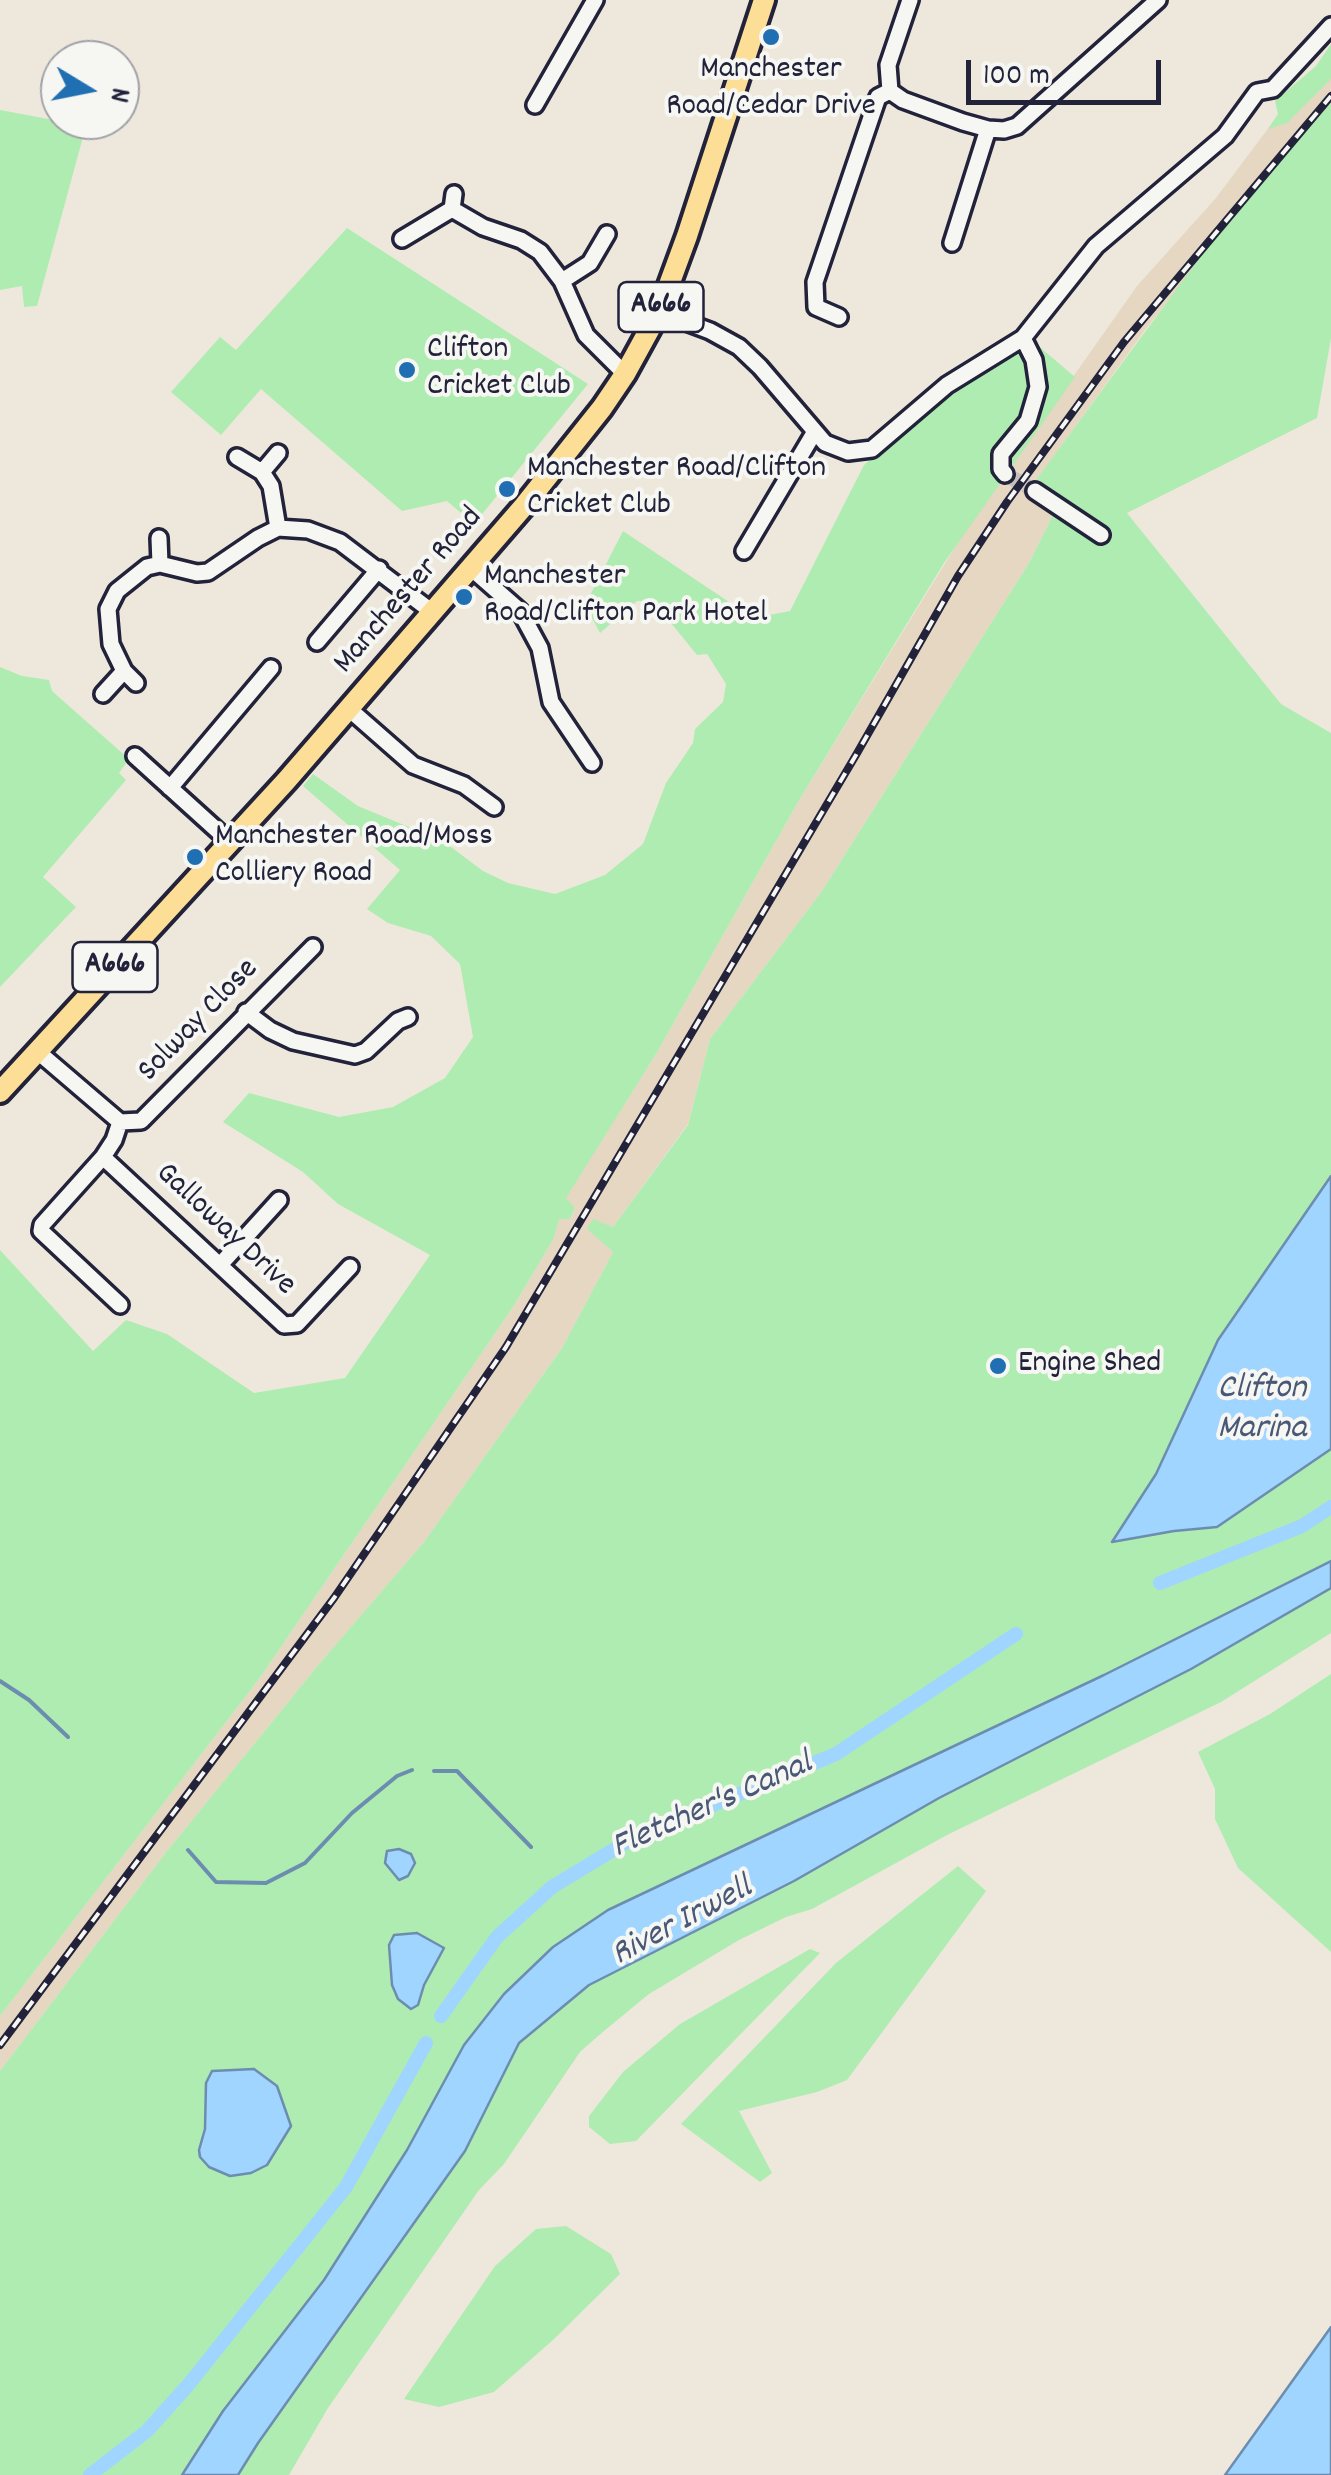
<!DOCTYPE html>
<style>
body{margin:0}
#map{position:relative;width:1331px;height:2475px;overflow:hidden;background:#eee8dc;font-family:Dekko,sans-serif}
canvas{display:block}
.north{position:absolute;left:40px;top:40px;width:100px;height:100px;box-sizing:border-box;background:#f6f6f2;border:2px solid #a1a1a9;border-radius:50%;rotate:100deg;font-size:28px;font-weight:700;line-height:40px;text-align:center;color:#22223b}
.north::after{content:'';display:block;margin:auto;width:35px;height:45px;background:#1f6fb2;clip-path:polygon(50% 0,100% 100%,50% 72%,0 100%)}
.scale{position:absolute;left:966px;top:60px;width:195px;height:45px;box-sizing:border-box;border:5px solid #22223b;border-top:0;padding-left:12px;font-size:30px;line-height:35px;white-space:nowrap;color:#22223b;-webkit-text-stroke:8px #f6f6f2;paint-order:stroke}
</style>
<div id="map">
<canvas width="1331" height="2475"></canvas>
<div class="north">N</div>
<div class="scale">100 m</div>
</div>
<script>
const ctx = document.querySelector('canvas').getContext('2d');
ctx.lineJoin = 'round';
function fillPath(path, color) {
  ctx.fillStyle = color;
  ctx.fill(path, 'evenodd');
}
function shape(rows) {
  const path = new Path2D();
  for (const r of rows) {
    path.moveTo(r[0], r[1]);
    for (let i = 2; i < r.length; i += 2) path.lineTo(r[i], r[i + 1]);
  }
  return path;
}
function strokePath(path, color, width, dash) {
  ctx.strokeStyle = color;
  ctx.lineWidth = width;
  ctx.lineCap = dash ? 'butt' : 'round';
  ctx.setLineDash(dash || []);
  ctx.stroke(path);
}
function label(font, color, halo, rows, align = 'center') {
  ctx.font = font + ' Dekko,sans-serif';
  ctx.lineWidth = 8;
  ctx.setLineDash([]);
  ctx.textBaseline = 'middle';
  ctx.strokeStyle = halo;
  ctx.fillStyle = color;
  for (const [text, x, y, turn = 0] of rows) {
    ctx.save();
    ctx.translate(x, y);
    ctx.rotate((+turn || 0) * Math.PI / 180);
    ctx.textAlign = isNaN(turn) ? turn : align;
    if (halo) ctx.strokeText(text, 0, 0);
    ctx.fillText(text, 0, 0);
    ctx.restore();
  }
}
fillPath(shape([
 [1331,64,1331,119,1263,180,1145,330,1026,495,1047,510,1052,517,1029,563,822,891,710,1039,688,1124,613,1227,593,1220,588,1229,613,1252,562,1348,424,1542,320,1663,167,1851,0,2071,0,2016,259,1679,513,1307,554,1238,559,1218,570,1219,575,1209,565,1198,656,1054,798,802,970,523,1137,286,1216,198,1279,114]
]), '#e5d7c1');
fillPath(shape([
 [1331,44,1331,79,1287,123,1268,129,1278,114,1275,101,1316,66],
 [1331,103,1331,338,1317,418,1127,513,1281,704,1331,733,1331,1561,1104,1675,608,1910,553,1947,464,2045,407,2150,324,2280,223,2411,182,2475,0,2475,0,2071,167,1851,320,1663,424,1542,562,1348,613,1252,587,1229,593,1219,613,1227,688,1125,710,1039,822,891,1029,563,1052,517,1047,510,1025,495,1195,264,1283,156],
 [0,110,86,126,37,306,24,307,22,286,0,290],
 [347,228,588,384,474,524,447,501,402,511,261,389,221,435,171,392,220,337,236,350],
 [1028,337,1075,377,944,563,798,802,656,1054,566,1198,575,1208,570,1219,559,1219,554,1238,513,1307,259,1679,0,2016,0,1250,93,1351,126,1320,167,1334,254,1393,345,1378,430,1255,338,1204,303,1172,223,1122,249,1093,339,1117,393,1107,445,1078,473,1037,460,964,431,936,388,923,367,909,400,870,303,786,313,774,358,806,443,841,483,871,508,883,555,894,605,875,643,844,666,783,693,743,695,729,723,702,726,684,707,654,697,655,653,601,637,601,600,633,585,605,623,531,753,618,790,611,864,465,954,384],
 [0,667,22,676,49,680,52,691,129,759,119,773,126,780,43,877,76,907,0,987],
 [1331,1588,1331,1633,1221,1702,949,1834,812,1909,786,1917,739,1940,649,1994,604,2031,580,2052,504,2164,479,2190,328,2408,289,2475,239,2475,258,2443,465,2151,519,2043,589,1985,794,1881,939,1798,1191,1669],
 [1331,1674,1331,1952,1238,1868,1215,1819,1215,1789,1198,1752,1270,1714],
 [958,1866,986,1891,847,2080,817,2092,739,2111,772,2173,760,2182,681,2124,836,1963],
 [810,1949,820,1953,636,2141,610,2144,589,2127,589,2116,623,2072,680,2024],
 [566,2226,611,2254,620,2274,553,2340,494,2392,439,2407,404,2399,495,2266,536,2229]
]), '#afecb1');
const water = shape([
 [1331,1176,1331,1449,1217,1527,1174,1531,1112,1542,1156,1474,1218,1340,1331,1176],
 [1331,1561,1331,1588,1191,1669,939,1798,794,1881,589,1985,519,2043,465,2151,258,2443,238,2475,182,2475,223,2411,324,2280,407,2150,464,2045,504,1994,553,1947,608,1910,1104,1675,1331,1561],
 [399,1849,411,1854,415,1863,408,1876,399,1880,385,1863,387,1851,399,1849],
 [417,1933,444,1948,424,1985,418,2005,411,2009,398,1999,392,1985,389,1945,394,1935,417,1933],
 [254,2069,277,2086,291,2126,267,2165,251,2173,230,2176,209,2167,200,2157,199,2150,205,2129,206,2083,212,2071,254,2069],
 [1331,2327,1331,2475,1225,2475,1331,2327]
]);
fillPath(water, '#9fd5fe');
strokePath(water, '#6d8db0', 2.5);
strokePath(shape([
 [0,1681,29,1700,68,1737],
 [434,1771,457,1771,531,1847],
 [188,1850,216,1882,266,1883,305,1863,352,1813,397,1776,412,1770]
]), '#6d8db0', 4);
strokePath(shape([
 [1160,1583,1302,1526,1331,1507],
 [441,2016,497,1937,552,1887,633,1838,836,1754,1016,1634],
 [90,2475,147,2431,189,2384,346,2187,426,2043]
]), '#9fd5fe', 14);
strokePath(shape([
 [1005,474,1035,491]
]), '#c5c0bc', 15, [15, 8]);
const minor = shape([
 [910,0,888,65,890,91,903,100,963,122,988,129,1004,130,1017,126,1158,0],
 [535,105,595,0],
 [452,209,483,227,521,240,540,252,562,281,586,335,625,374],
 [402,239,452,209,454,194],
 [952,243,988,129],
 [562,281,590,263,607,234],
 [659,312,710,331,739,347,760,367,825,443,848,452,872,449,947,385,1023,338,1096,246,1225,136,1257,92,1273,89,1331,26],
 [839,317,816,307,815,282,878,97,890,91],
 [237,457,262,472,271,486,278,528],
 [262,472,278,453],
 [1005,474,1001,469,1001,454,1028,421,1038,387,1034,360,1023,338],
 [1035,491,1101,535],
 [159,538,160,564],
 [744,551,814,433],
 [471,568,520,611,540,648,551,702,592,763],
 [317,642,379,569],
 [136,683,124,671,111,644,108,609,117,591,147,567,160,564,197,573,208,572,258,538,278,528,308,530,340,542,431,611],
 [103,694,124,671],
 [348,708,413,765,464,785,494,807],
 [135,756,230,842],
 [170,788,271,668],
 [246,1012,270,1030,293,1041,355,1055,366,1051,398,1021,408,1017],
 [37,1051,120,1122,114,1140,103,1157,42,1225,41,1231,120,1305],
 [120,1122,141,1121,313,947],
 [103,1157,284,1325,297,1324,350,1267],
 [220,1265,279,1200]
]);
const major = shape([
 [0,1092,286,781,524,506,602,408,625,374,659,312,687,236,764,0]
]);
strokePath(minor, '#22223b', 22);
strokePath(major, '#22223b', 28);
strokePath(minor, '#f6f6f2', 15);
strokePath(major, '#fdde96', 20);
const rail = shape([
 [0,2045,334,1598,506,1347,856,755,958,576,1007,502,1124,342,1331,96]
]);
strokePath(rail, '#22223b', 8);
strokePath(rail, '#f6f6f2', 4, [11]);
for (const [x, y, r, color] of [
 [771,37,10,"#1f6fb2"],
 [407,370,10,"#1f6fb2"],
 [507,489,10,"#1f6fb2"],
 [464,597,10,"#1f6fb2"],
 [195,857,10,"#1f6fb2"],
 [998,1366,10,"#1f6fb2"]
]) {
  const dot = new Path2D();
  dot.arc(x, y, r, 0, 2 * Math.PI);
  ctx.fillStyle = color;
  ctx.fill(dot);
  strokePath(dot, '#f6f6f2', 4);
}
for (const [x, y, w] of [
 [661,307,85],
 [115,967,85]
]) {
  const box = new Path2D();
  box.roundRect(x - w / 2, y - 25, w, 50, 8);
  ctx.fillStyle = '#f6f6f2';
  ctx.fill(box);
  strokePath(box, '#22223b', 2.5);
}
label('bold 30px', '#22223b', null, [
 ["A666",661,307],
 ["A666",115,967]
]);
label('32px', '#22223b', '#f6f6f2', [
 ["Manchester",771,72,"center"],
 ["Road/Cedar Drive",771,109,"center"],
 ["Clifton",427,352],
 ["Cricket Club",427,389],
 ["Manchester Road/Clifton",527,471],
 ["Cricket Club",527,508],
 ["Manchester",484,579],
 ["Road/Clifton Park Hotel",484,616],
 ["Manchester Road/Moss",215,839],
 ["Colliery Road",215,876],
 ["Engine Shed",1018,1366]
], 'left');
label('32px', '#22223b', '#f6f6f2', [
 ["Manchester Road",410,592,-49],
 ["Solway Close",200,1022,-46],
 ["Galloway Drive",224,1231,43]
]);
label('italic 35px', '#485876', '#f6f6f2', [
 ["Clifton",1262,1391],
 ["Marina",1262,1431],
 ["Fletcher's Canal",713,1808,-24],
 ["River Irwell",683,1924,-28]
]);
</script>
